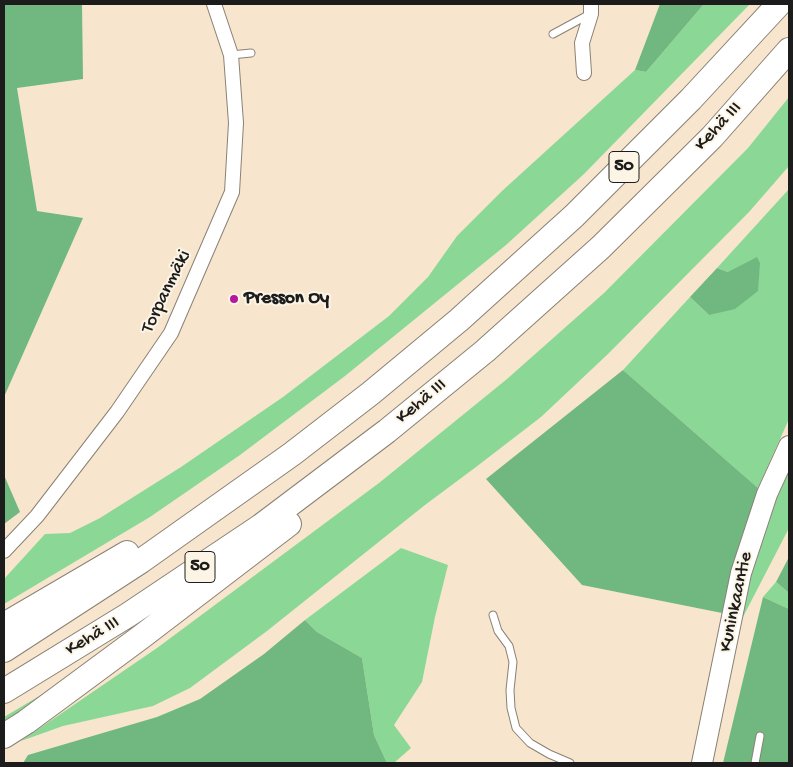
<!DOCTYPE html>
<meta charset="utf-8">
<style>
body{margin:0}
#map{position:relative;width:793px;height:767px;overflow:hidden;background:#f7e6cd;font-family:"Gochi Hand",sans-serif}
canvas{display:block}
.frame{position:absolute;inset:0;border:5px solid #1c1c1c;pointer-events:none}
</style>
<div id="map">
<canvas width="793" height="767"></canvas>
<div class="frame"></div>
</div>
<script>
const ctx = document.querySelector('canvas').getContext('2d');
ctx.lineJoin = 'round';
function fillPath(path, color) {
  ctx.fillStyle = color;
  ctx.fill(path, 'evenodd');
}
function shape(rows) {
  const path = new Path2D();
  for (const r of rows) {
    path.moveTo(r[0], r[1]);
    for (let i = 2; i < r.length; i += 2) path.lineTo(r[i], r[i + 1]);
  }
  return path;
}
function strokePath(path, color, width, dash) {
  ctx.strokeStyle = color;
  ctx.lineWidth = width;
  ctx.lineCap = dash ? 'butt' : 'round';
  ctx.setLineDash(dash || []);
  ctx.stroke(path);
}
function label(font, color, halo, rows, align = 'center') {
  ctx.font = font + ' "Gochi Hand",sans-serif';
  ctx.lineWidth = 4;
  ctx.setLineDash([]);
  ctx.textBaseline = 'middle';
  ctx.strokeStyle = halo;
  ctx.fillStyle = color;
  for (const [text, x, y, turn = 0] of rows) {
    ctx.save();
    ctx.translate(x, y);
    ctx.rotate((+turn || 0) * Math.PI / 180);
    ctx.textAlign = isNaN(turn) ? turn : align;
    if (halo) ctx.strokeText(text, 0, 0);
    ctx.fillText(text, 0, 0);
    ctx.restore();
  }
}
fillPath(shape([
 [704,4,750,4,584,174,506,245,345,376,240,455,150,517,4,604,4,579,45,534,70,533,100,518,181,467,283,397,389,316,428,277,457,236,502,191,635,70,646,72],
 [789,97,789,166,749,212,608,354,541,417,476,467,425,505,267,631,190,688,153,706,63,726,21,741,157,648,379,483,507,379,604,293,748,148],
 [789,189,789,419,758,488,623,370,690,297,709,315,728,272,717,268],
 [789,465,789,528,743,617,741,617,750,571,761,534],
 [401,548,448,565,435,617,422,682,394,725,411,748,394,763,387,763,374,735,362,658,317,632,305,620],
 [776,582,789,593,789,609,763,597],
 [98,661,4,727,4,717]
]), '#8bd896');
fillPath(shape([
 [4,4,82,4,83,79,17,88,37,211,83,218,4,397],
 [660,4,704,4,646,72,635,70],
 [757,257,760,263,758,291,735,309,709,315,690,297,717,268,728,272],
 [623,370,758,488,727,614,582,585,486,479],
 [4,475,20,512,4,524],
 [789,557,789,593,776,582],
 [763,597,789,609,789,763,723,763],
 [305,620,317,632,362,658,374,735,387,763,23,763,28,755,157,717,200,699,264,654]
]), '#70b87f');
const service = shape([
 [553,34,590,14],
 [231,55,251,53],
 [493,615,498,631,509,646,513,662,510,690,511,708,516,728,530,743,549,754,570,763],
 [755,763,760,736]
]);
const minor = shape([
 [584,73,582,43,591,14,591,4],
 [4,551,37,516,117,412,171,333,232,192,236,123,231,55,214,4]
]);
const secondary = shape([
 [702,763,741,573,767,494,789,446]
]);
const trunk = shape([
 [4,625,127,553],
 [4,650,141,561,292,454,371,393,459,320,574,216,691,99,779,4],
 [4,691,128,615,261,526,387,431,485,351,601,247,712,137,789,50],
 [4,736,26,722,141,637,289,524]
]);
strokePath(service, '#8a8174', 9);
strokePath(minor, '#8a8174', 16);
strokePath(secondary, '#8a8174', 22);
strokePath(trunk, '#8a8174', 26);
strokePath(service, '#fff', 7);
strokePath(minor, '#fff', 14);
strokePath(secondary, '#fff', 20);
strokePath(trunk, '#fff', 24);
for (const [x, y, r, color] of [
 [234,299,5,"#b5179e"]
]) {
  const dot = new Path2D();
  dot.arc(x, y, r, 0, 2 * Math.PI);
  ctx.fillStyle = color;
  ctx.fill(dot);
  strokePath(dot, '#fcf5e5', 2);
}
for (const [x, y, w] of [
 [624,167,30],
 [200,567,30]
]) {
  const box = new Path2D();
  box.roundRect(x - w / 2, y - 15.5, w, 31, 4);
  ctx.fillStyle = '#fcf5e5';
  ctx.fill(box);
  strokePath(box, '#1c1c1c', 1);
}
label('bold 18px', '#1c1c1c', null, [
 ["50",624,167],
 ["50",200,567]
]);
label('19px', '#1c1c1c', '#fcf5e5', [
 ["Kehä III",719,127,-47],
 ["Torpanmäki",167,292,-64],
 ["Kehä III",422,402,-40],
 ["Kuninkaantie",737,602,-78],
 ["Kehä III",93,637,-31]
]);
label('bold 19px', '#1c1c1c', '#fcf5e5', [
 ["Presson Oy",244,299]
], 'left');
</script>
